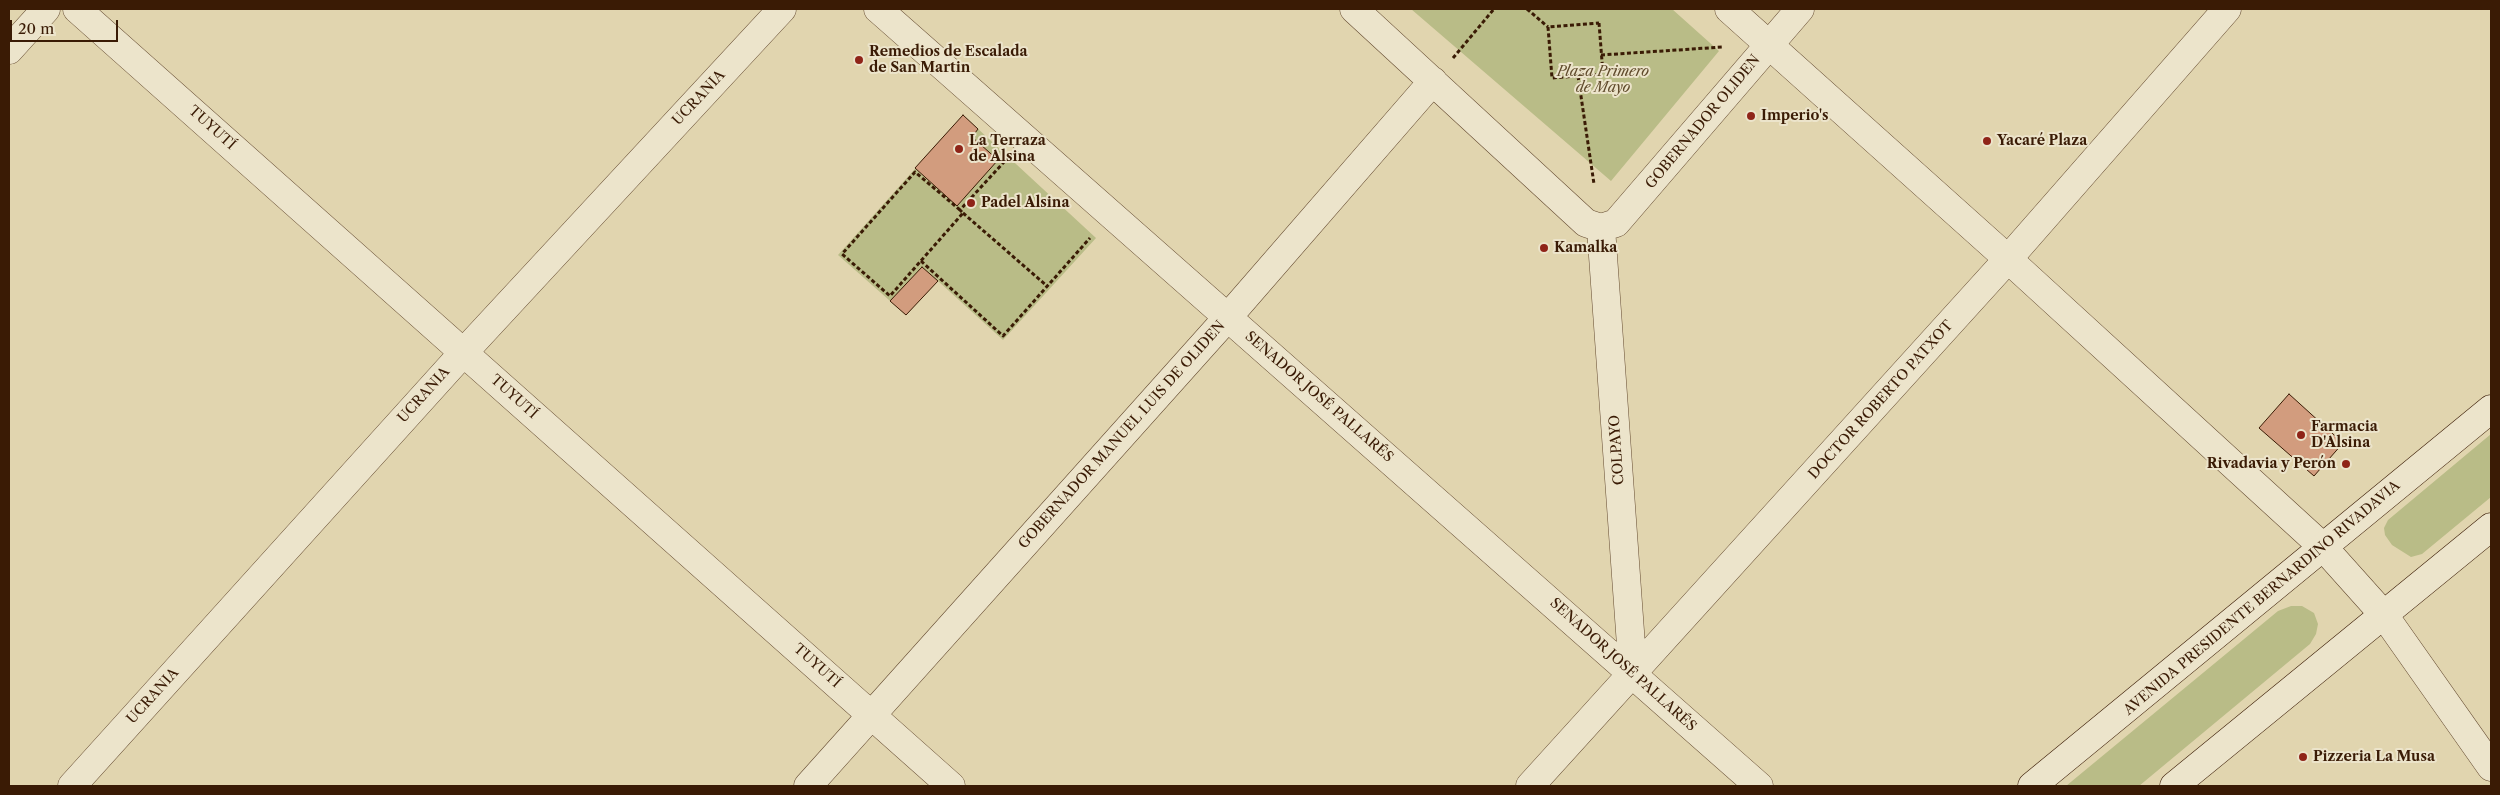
<!DOCTYPE html>
<meta charset="utf-8">
<style>
body{margin:0}
#map{position:relative;width:2500px;height:795px;overflow:hidden;background:#e1d5af;font-family:"Libre Caslon Text",serif}
canvas{display:block}
.frame{position:absolute;inset:0;border:10px solid #3a1b05;pointer-events:none}
.scale{position:absolute;left:10px;top:20px;width:108px;height:22px;box-sizing:border-box;border:2px solid #3a1b05;border-top:0;padding-left:6px;font-size:15px;line-height:18px;white-space:nowrap;color:#3a1b05;-webkit-text-stroke:4px #ece4cb;paint-order:stroke}
</style>
<div id="map">
<canvas width="2500" height="795"></canvas>
<div class="frame"></div>
<div class="scale">20 m</div>
</div>
<script>
const ctx = document.querySelector('canvas').getContext('2d');
ctx.lineJoin = 'round';
function fillPath(path, color) {
  ctx.fillStyle = color;
  ctx.fill(path, 'evenodd');
}
function shape(rows) {
  const path = new Path2D();
  for (const r of rows) {
    path.moveTo(r[0], r[1]);
    for (let i = 2; i < r.length; i += 2) path.lineTo(r[i], r[i + 1]);
  }
  return path;
}
function strokePath(path, color, width, dash) {
  ctx.strokeStyle = color;
  ctx.lineWidth = width;
  ctx.lineCap = dash ? 'butt' : 'round';
  ctx.setLineDash(dash || []);
  ctx.stroke(path);
}
function label(font, color, halo, rows, align = 'center') {
  ctx.font = font + ' "Libre Caslon Text",serif';
  ctx.lineWidth = 4;
  ctx.setLineDash([]);
  ctx.textBaseline = 'middle';
  ctx.strokeStyle = halo;
  ctx.fillStyle = color;
  for (const [text, x, y, turn = 0] of rows) {
    ctx.save();
    ctx.translate(x, y);
    ctx.rotate((+turn || 0) * Math.PI / 180);
    ctx.textAlign = isNaN(turn) ? turn : align;
    if (halo) ctx.strokeText(text, 0, 0);
    ctx.fillText(text, 0, 0);
    ctx.restore();
  }
}
fillPath(shape([
 [1411,9,1672,9,1719,51,1611,181],
 [963,115,1096,238,1003,340,938,281,906,315,838,255],
 [2491,434,2491,497,2422,554,2411,557,2392,545,2385,535,2384,528,2388,520],
 [2291,606,2302,606,2314,613,2318,624,2316,634,2310,644,2139,786,2066,786,2278,611]
]), '#b9bc87');
const building = shape([
 [963,115,978,129,972,137,998,160,957,206,915,168,963,115],
 [922,267,938,281,906,315,890,301,922,267],
 [2289,394,2343,443,2314,476,2259,428,2289,394]
]);
fillPath(building, '#d29c7e');
strokePath(building, '#3a1b05', 1);
const minor = shape([
 [77,9,951,786],
 [878,9,1759,786],
 [1354,9,1586,223,1601,228],
 [9,50,46,9],
 [1601,228,1633,673],
 [1601,228,1616,223,1800,9],
 [2384,615,2491,767],
 [72,786,464,352,782,9],
 [808,786,1228,317,1433,81],
 [1530,786,2008,259,2227,9]
]);
const tertiary = shape([
 [1729,9,2008,259,2324,548,2384,615]
]);
const secondary = shape([
 [2032,786,2491,409],
 [2174,786,2491,527]
]);
strokePath(minor, '#644a30', 29);
strokePath(tertiary, '#644a30', 29);
strokePath(secondary, '#3a1b05', 29);
strokePath(shape([
 [1527,9,1548,27],
 [1599,23,1603,74,1552,78,1548,27,1599,23],
 [1601,55,1723,47],
 [1453,58,1494,9],
 [1578,76,1594,184],
 [960,210,915,172,842,254,890,296,963,213,960,210,1004,162],
 [963,213,1047,286],
 [921,261,1003,336,1090,238]
]), '#3a1b05', 3, [4, 2.5]);
strokePath(minor, '#ece4cb', 28);
strokePath(tertiary, '#ece4cb', 28);
strokePath(secondary, '#ece4cb', 28);
for (const [x, y, r, color] of [
 [859,60,5,"#8f2418"],
 [1751,116,5,"#8f2418"],
 [1987,141,5,"#8f2418"],
 [959,149,5,"#8f2418"],
 [971,203,5,"#8f2418"],
 [1544,248,5,"#8f2418"],
 [2301,435,5,"#8f2418"],
 [2346,464,5,"#8f2418"],
 [2303,757,5,"#8f2418"]
]) {
  const dot = new Path2D();
  dot.arc(x, y, r, 0, 2 * Math.PI);
  ctx.fillStyle = color;
  ctx.fill(dot);
  strokePath(dot, '#ece4cb', 2);
}
label('bold 14px', '#3a1b05', '#ece4cb', [
 ["Remedios de Escalada",869,52],
 ["de San Martin",869,68],
 ["Imperio's",1761,116],
 ["La Terraza",969,141],
 ["de Alsina",969,157],
 ["Yacaré Plaza",1997,141],
 ["Padel Alsina",981,203],
 ["Kamalka",1554,248],
 ["Farmacia",2311,427],
 ["D'Alsina",2311,443],
 ["Rivadavia y Perón",2336,464,"right"],
 ["Pizzeria La Musa",2313,757]
], 'left');
label('italic 14px', '#604b2c', '#ece4cb', [
 ["Plaza Primero",1603,72],
 ["de Mayo",1603,88]
]);
label('14px', '#3a1b05', '#ece4cb', [
 ["UCRANIA",699,98,-47],
 ["GOBERNADOR OLIDEN",1703,122,-50],
 ["TUYUTÍ",212,128,42],
 ["UCRANIA",424,395,-48],
 ["TUYUTÍ",514,397,42],
 ["SENADOR JOSÉ PALLARÉS",1319,397,41],
 ["DOCTOR ROBERTO PATXOT",1881,400,-48],
 ["GOBERNADOR MANUEL LUIS DE OLIDEN",1122,435,-48],
 ["COLPAYO",1617,450,-94],
 ["AVENIDA PRESIDENTE BERNARDINO RIVADAVIA",2262,598,-40],
 ["SENADOR JOSÉ PALLARÉS",1623,665,42],
 ["TUYUTÍ",817,666,42],
 ["UCRANIA",153,696,-48]
]);
</script>
